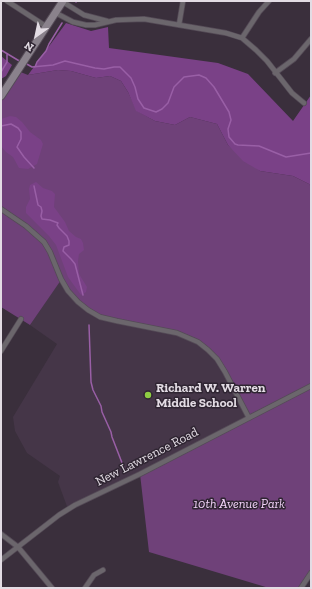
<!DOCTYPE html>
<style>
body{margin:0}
#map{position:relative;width:312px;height:589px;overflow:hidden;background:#3a2f3c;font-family:"Zilla Slab",serif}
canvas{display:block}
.frame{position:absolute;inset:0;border:2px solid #e3dce4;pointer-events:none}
.north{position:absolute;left:16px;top:16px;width:40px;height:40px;-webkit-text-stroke:3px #2f2532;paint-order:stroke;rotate:213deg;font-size:11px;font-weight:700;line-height:16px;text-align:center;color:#e3dce4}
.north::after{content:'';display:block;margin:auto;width:14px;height:18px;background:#e3dce4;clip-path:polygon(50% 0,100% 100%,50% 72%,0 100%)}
</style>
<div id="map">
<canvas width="312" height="589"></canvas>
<div class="frame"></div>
<div class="north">N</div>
</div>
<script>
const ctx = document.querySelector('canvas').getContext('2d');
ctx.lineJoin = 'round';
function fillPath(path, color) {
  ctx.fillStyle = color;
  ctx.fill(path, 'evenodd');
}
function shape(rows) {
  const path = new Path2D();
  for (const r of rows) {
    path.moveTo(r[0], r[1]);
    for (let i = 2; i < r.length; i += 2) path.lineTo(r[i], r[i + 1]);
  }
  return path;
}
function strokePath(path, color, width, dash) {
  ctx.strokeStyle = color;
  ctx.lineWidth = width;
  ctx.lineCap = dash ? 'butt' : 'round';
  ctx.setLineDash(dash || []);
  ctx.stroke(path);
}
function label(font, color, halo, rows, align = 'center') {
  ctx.font = font + ' "Zilla Slab",serif';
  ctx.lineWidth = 3;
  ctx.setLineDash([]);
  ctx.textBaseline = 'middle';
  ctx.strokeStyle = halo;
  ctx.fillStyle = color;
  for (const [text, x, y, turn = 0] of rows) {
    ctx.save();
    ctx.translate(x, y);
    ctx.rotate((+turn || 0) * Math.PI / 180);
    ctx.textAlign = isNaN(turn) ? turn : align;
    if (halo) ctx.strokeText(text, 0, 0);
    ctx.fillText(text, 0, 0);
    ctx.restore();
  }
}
fillPath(shape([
 [61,279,166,331,198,342,217,359,249,418,68,509,58,482,60,476,27,453,15,431,13,417,57,344,30,325]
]), '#453648');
fillPath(shape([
 [58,70,71,71,96,78,110,76,121,81,128,92,137,111,155,121,175,125,190,117,217,124,228,145,260,171,293,176,309,184,311,187,311,572,301,588,269,588,149,552,140,474,249,418,225,372,208,350,188,337,117,321,88,310,61,280,30,325,1,307,1,96,18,71,28,75]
]), '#6f4179');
fillPath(shape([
 [66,23,91,31,108,27,109,48,218,63,248,74,293,121,311,95,311,187,309,184,293,176,260,171,243,161,228,145,217,124,190,117,175,125,155,121,136,111,128,92,121,81,110,76,96,78,71,71,58,70,28,75],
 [1,56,12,65,6,76,1,79],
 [10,116,16,117,22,122,30,132,41,140,43,144,37,164,28,169,19,168,13,157,6,152,1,146,1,119],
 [36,182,43,188,52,191,55,194,54,207,65,222,69,231,76,237,81,239,83,243,84,250,79,254,78,261,79,274,87,287,86,292,81,295,68,277,56,245,49,236,26,213,26,207,30,199,29,189,30,185]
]), '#7a4187');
strokePath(shape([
 [76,2,77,1],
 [1,50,21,62],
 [25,63,32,67,53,65,65,61,95,68,104,69,114,67,120,67,131,78,135,87,138,99,144,108,156,112,162,109,168,103,174,87,184,77,199,75,206,78,214,87,229,112,231,120,228,129,229,137,235,144,238,145,259,146,286,157,311,153],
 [35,67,37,62,46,51,49,44,62,23],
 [1,72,7,62,7,54],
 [1,126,11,124,18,128,21,132,21,139,17,147,24,157,34,168],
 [34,186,38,205,41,207,42,211,41,216,42,219,50,220,58,223,57,225,59,228,67,236,69,241,69,245,64,247,63,251,71,259,75,264,83,295],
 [89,325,91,382,93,390,101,406,102,412,111,432,112,437,124,468]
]), '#995fa6', 1.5);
const street = shape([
 [7,1,47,27],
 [63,2,84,15,107,21],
 [56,13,73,22,86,25,95,25,116,20,144,19,226,33,242,38,256,50,267,61,292,93,304,103],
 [179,25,183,1],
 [242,38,259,12,269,1],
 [275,73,294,59,311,39],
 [1,209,26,226,44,242,50,252,61,279,68,291,78,302,88,310,100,317,117,321,177,333,198,342,208,350,217,359,225,372,249,418],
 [1,351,21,319],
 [1,534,18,547,52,588],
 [1,560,59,515,75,505,140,474,311,386],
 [85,588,94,575,103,570],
 [301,588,311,573]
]);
const secondary = shape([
 [1,96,63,1]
]);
strokePath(street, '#554b57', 6);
strokePath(secondary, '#554b57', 9);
strokePath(street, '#6b666c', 4.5);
strokePath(secondary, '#8a828c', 7);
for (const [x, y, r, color] of [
 [148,395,4,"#8ecd43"]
]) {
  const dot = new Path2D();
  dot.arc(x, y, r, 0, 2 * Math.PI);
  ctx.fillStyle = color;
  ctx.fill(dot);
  strokePath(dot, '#2f2532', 1.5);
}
label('bold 13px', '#e3dce4', '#2f2532', [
 ["Richard W. Warren",156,388],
 ["Middle School",156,403]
], 'left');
label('13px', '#e3dce4', '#2f2532', [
 ["New Lawrence Road",147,457,-27]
]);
label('italic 13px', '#f1d1f8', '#2f2532', [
 ["10th Avenue Park",239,504]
]);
</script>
